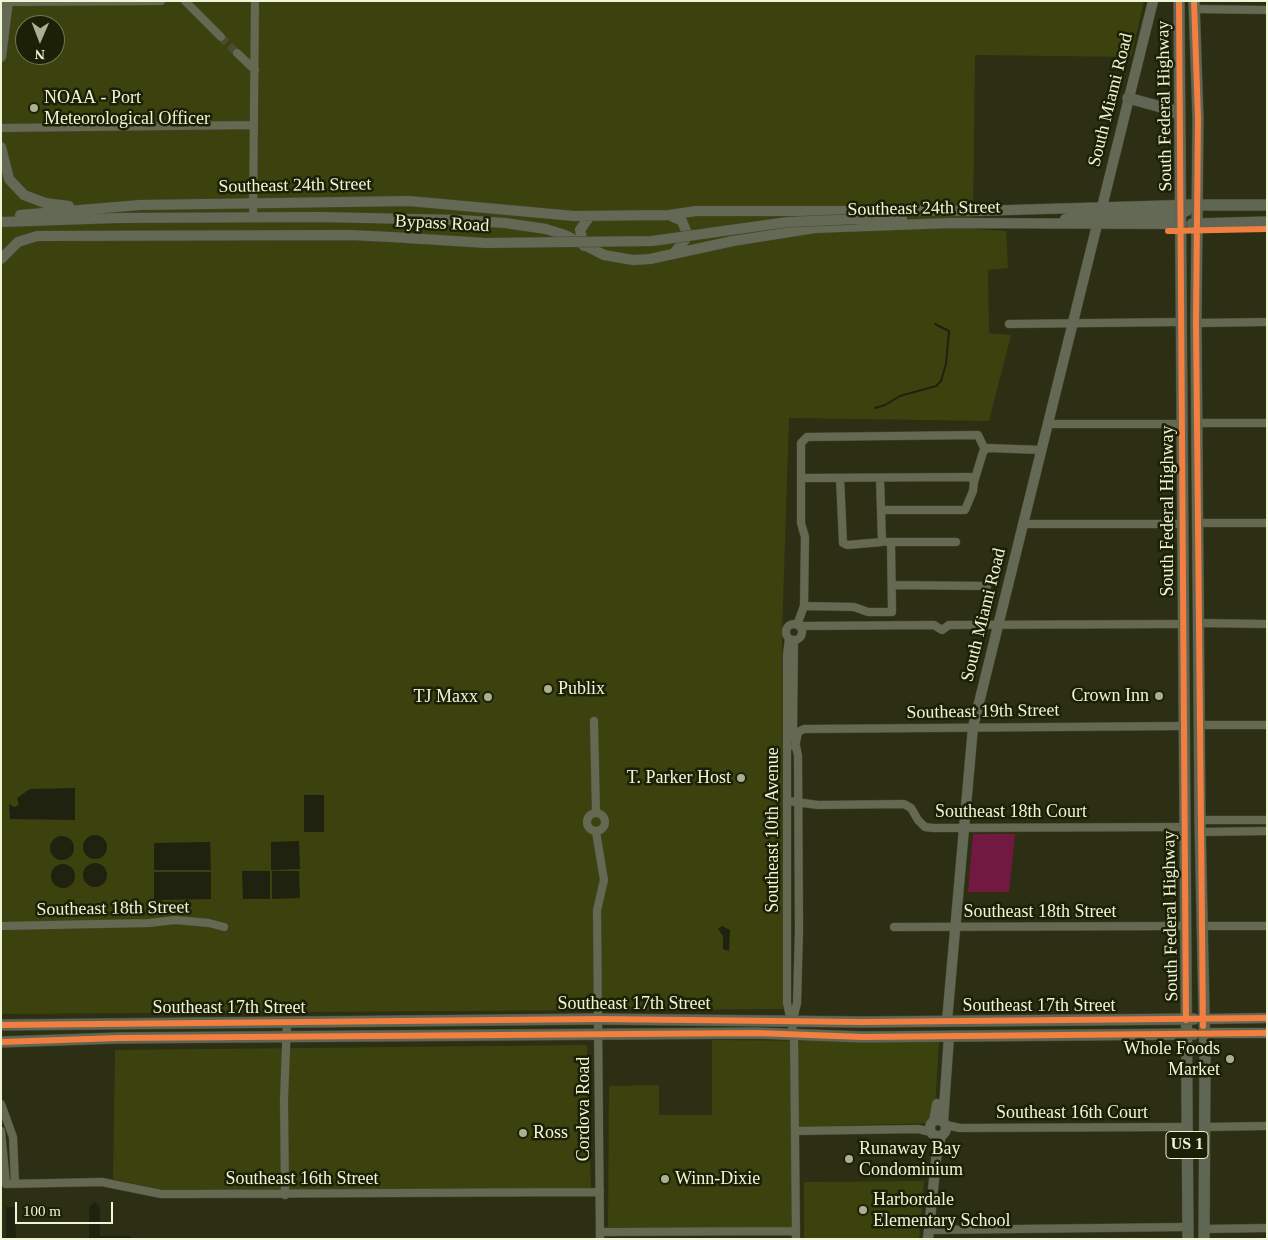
<!DOCTYPE html>
<style>
body{margin:0}
#map{position:relative;width:1268px;height:1240px;overflow:hidden;background:#2c2f13;font-family:Georgia,serif}
canvas{display:block}
.frame{position:absolute;inset:0;border:2px solid #eff6d5;pointer-events:none}
.north{position:absolute;left:15px;top:15px;width:50px;height:50px;box-sizing:border-box;background:#1c2006;border:1px solid #707659;border-radius:50%;rotate:181deg;font-size:14px;font-weight:700;line-height:20px;text-align:center;color:#eff6d5}
.north::after{content:'';display:block;margin:auto;width:18px;height:22px;background:#abb091;clip-path:polygon(50% 0,100% 100%,50% 72%,0 100%)}
.scale{position:absolute;left:15px;top:1202px;width:98px;height:22px;box-sizing:border-box;border:2px solid #eff6d5;border-top:0;padding-left:6px;font-size:15px;line-height:18px;white-space:nowrap;color:#eff6d5;-webkit-text-stroke:4px #1c2006;paint-order:stroke}
</style>
<div id="map">
<canvas width="1268" height="1240"></canvas>
<div class="frame"></div>
<div class="north">N</div>
<div class="scale">100 m</div>
</div>
<script>
const ctx = document.querySelector('canvas').getContext('2d');
ctx.lineJoin = 'round';
function fillPath(path, color) {
  ctx.fillStyle = color;
  ctx.fill(path, 'evenodd');
}
function shape(rows) {
  const path = new Path2D();
  for (const r of rows) {
    if (r.length === 3) {
      path.moveTo(r[0] + r[2], r[1]);
      path.arc(r[0], r[1], r[2], 0, 2 * Math.PI);
      continue;
    }
    path.moveTo(r[0], r[1]);
    for (let i = 2; i < r.length; i += 2) path.lineTo(r[i], r[i + 1]);
  }
  return path;
}
function strokePath(path, color, width, dash) {
  ctx.strokeStyle = color;
  ctx.lineWidth = width;
  ctx.lineCap = dash ? 'butt' : 'round';
  ctx.setLineDash(dash || []);
  ctx.stroke(path);
}
function label(font, color, halo, rows, align = 'center') {
  ctx.font = font + ' Georgia,serif';
  ctx.lineWidth = 5;
  ctx.setLineDash([]);
  ctx.textBaseline = 'middle';
  ctx.strokeStyle = halo;
  ctx.fillStyle = color;
  for (const [text, x, y, turn = 0] of rows) {
    ctx.save();
    ctx.translate(x, y);
    ctx.rotate((+turn || 0) * Math.PI / 180);
    ctx.textAlign = isNaN(turn) ? turn : align;
    if (halo) ctx.strokeText(text, 0, 0);
    ctx.fillText(text, 0, 0);
    ctx.restore();
  }
}
fillPath(shape([
 [1,1,1144,1,1131,57,975,55,973,229,1006,231,1008,268,988,270,989,333,1011,335,989,421,789,418,782,634,783,1009,1,1014],
 [25,25,55,25,55,55,25,55],
 [712,1040,939,1042,934,1123,792,1127,793,1228,608,1227,609,1086,659,1085,659,1115,712,1115],
 [587,1045,591,1188,164,1190,113,1179,115,1050],
 [924,1181,919,1239,804,1239,804,1182]
]), '#3c420d');
fillPath(shape([
 [973,834,1015,834,1009,892,968,892]
]), '#711941');
fillPath(shape([
 [75,788,75,820,10,819,9,804,14,807,19,805,17,798,30,789],
 [304,795,324,795,324,832,304,832],
 [95,847,12],
 [62,848,12],
 [299,841,300,869,271,870,271,842],
 [210,842,211,870,154,870,154,843],
 [95,875,12],
 [63,876,12],
 [242,871,270,871,270,899,243,899],
 [272,871,299,871,300,898,272,899],
 [154,872,211,872,211,899,154,900],
 [722,926,730,930,729,951,723,949,723,936,718,929],
 [95,1202,100,1207,100,1236,131,1236,131,1239,89,1239,89,1207],
 [6,1207,15,1207,16,1239,6,1239]
]), '#1f220f');
strokePath(shape([
 [875,408,885,405,900,396,936,386,941,381,946,364,949,331,935,324]
]), '#1f220f', 2);
strokePath(shape([
 [221,37,237,53]
]), '#494d30', 8, [8, 4]);
strokePath(shape([
 [868,211,893,210]
]), '#494d30', 10, [10, 5]);
const street = shape([
 [185,1,221,37],
 [1,2,161,1],
 [1194,9,1267,10],
 [237,53,255,70],
 [1,128,254,125],
 [253,218,255,1],
 [1196,323,1267,322],
 [1009,324,1181,322],
 [1197,423,1267,423],
 [1048,424,1182,424],
 [801,478,971,477,974,482,973,491,965,510,881,510,882,542,847,545,843,543,840,478],
 [880,478,881,510],
 [974,482,983,452,987,448,1042,450],
 [1197,523,1267,523],
 [1024,524,1182,524],
 [887,542,956,542],
 [892,585,987,586],
 [804,606,854,607,868,612,892,612,891,542],
 [1198,623,1267,624],
 [794,632,8],
 [797,625,804,606,805,537,801,523,801,443,807,437,978,435,985,450],
 [799,626,934,625,942,630,949,625,1183,624],
 [789,639,787,654,787,1003,794,1035,796,1239],
 [594,721,596,813],
 [1199,725,1267,725],
 [795,747,798,732,804,729,1184,726],
 [788,801,818,805,904,804,911,808,918,820,925,827,933,828,1185,827],
 [596,822,9],
 [1200,820,1267,820],
 [596,832,604,880,597,910,600,1239],
 [1200,832,1267,831],
 [1,926,149,923,175,920,209,923,224,927],
 [1201,926,1267,926],
 [894,927,1186,926],
 [793,1019,797,1003,799,930,798,756,793,731,794,640],
 [1,1104,13,1137,15,1184],
 [946,1125,960,1128,1187,1127],
 [1205,1127,1267,1126],
 [1,1131,6,1184,102,1182,161,1194,184,1194,600,1192],
 [795,1131,918,1129,931,1132],
 [285,1195,284,1099,287,1023],
 [1204,1229,1267,1228],
 [929,1230,1188,1227],
 [600,1232,795,1231]
]);
const secondary = shape([
 [1,57,8,1],
 [1,147,9,179,24,195,45,203,69,206],
 [1102,207,1153,1],
 [893,210,976,211,1180,205],
 [20,215,140,205,409,201,574,216,669,215,696,211,868,211],
 [669,215,682,221,686,231,685,240,674,253],
 [857,219,902,219],
 [1065,219,1086,216,1180,214,1187,211],
 [1,222,118,218,318,217,460,220,505,223,546,229,565,235,604,255,633,260,650,259,733,241,815,228,950,223,1181,224],
 [584,246,580,230,590,216],
 [1,259,18,242,37,236,350,235,391,237],
 [1203,1019,1267,1018],
 [947,1021,973,727,1097,225],
 [1203,1033,1267,1033],
 [938,1128,8],
 [934,1121,937,1104],
 [943,1122,949,1036],
 [928,1239,937,1150,941,1136]
]);
const primary = shape([
 [1179,1,1188,1239],
 [1194,1,1198,118,1196,323,1200,820,1205,1058,1204,1239],
 [1128,98,1172,110,1179,115],
 [1180,205,1267,205],
 [1192,224,1267,222],
 [1,1025,599,1019,862,1022,1194,1019],
 [1,1042,118,1038,757,1033,863,1037,1194,1034]
]);
strokePath(street, '#444733', 9);
strokePath(secondary, '#444733', 11);
strokePath(primary, '#444733', 12);
strokePath(street, '#656951', 8);
strokePath(secondary, '#636954', 10);
strokePath(primary, '#606654', 11);
const secondaryBridge = shape([
 [391,237,486,243,652,241,788,222,857,219]
]);
strokePath(secondaryBridge, '#444733', 11, []);
strokePath(secondaryBridge, '#636954', 10);
strokePath(shape([
 [1179,1,1186,1020],
 [1194,1,1198,118,1196,323,1203,1026],
 [1168,231,1267,229],
 [1,1025,599,1019,862,1022,1267,1018],
 [1,1042,118,1038,757,1033,863,1037,1267,1033]
]), '#f27e40', 6);
for (const [x, y, r, color] of [
 [34,108,5,"#abb091"],
 [548,689,5,"#abb091"],
 [1159,696,5,"#abb091"],
 [488,697,5,"#abb091"],
 [741,778,5,"#abb091"],
 [1230,1059,5,"#abb091"],
 [523,1133,5,"#abb091"],
 [849,1159,5,"#abb091"],
 [665,1179,5,"#abb091"],
 [863,1210,5,"#abb091"]
]) {
  const dot = new Path2D();
  dot.arc(x, y, r, 0, 2 * Math.PI);
  ctx.fillStyle = color;
  ctx.fill(dot);
  strokePath(dot, '#1c2006', 2);
}
for (const [x, y, w] of [
 [1187,1145,42]
]) {
  const box = new Path2D();
  box.roundRect(x - w / 2, y - 13.5, w, 27, 4);
  ctx.fillStyle = '#1c2006';
  ctx.fill(box);
  strokePath(box, '#eff6d5', 1);
}
label('bold 16px', '#eff6d5', null, [
 ["US 1",1187,1145]
]);
label('18px', '#eff6d5', '#1c2006', [
 ["NOAA - Port",44,98],
 ["Meteorological Officer",44,119],
 ["Publix",558,689],
 ["Crown Inn",1149,696,"right"],
 ["TJ Maxx",478,697,"right"],
 ["T. Parker Host",731,778,"right"],
 ["Whole Foods",1220,1049,"right"],
 ["Market",1220,1070,"right"],
 ["Ross",533,1133],
 ["Runaway Bay",859,1149],
 ["Condominium",859,1170],
 ["Winn-Dixie",675,1179],
 ["Harbordale",873,1200],
 ["Elementary School",873,1221]
], 'left');
label('18px', '#eff6d5', '#1c2006', [
 ["South Miami Road",1111,100,-76],
 ["South Federal Highway",1165,106,-91],
 ["Southeast 24th Street",295,186,-1],
 ["Southeast 24th Street",924,209,-1],
 ["Bypass Road",442,224,3],
 ["South Federal Highway",1168,511,-90],
 ["South Miami Road",984,615,-76],
 ["Southeast 19th Street",983,712,-1],
 ["Southeast 18th Court",1011,812],
 ["Southeast 10th Avenue",773,830,-90],
 ["Southeast 18th Street",113,909,-1],
 ["Southeast 18th Street",1040,912],
 ["South Federal Highway",1171,916,-91],
 ["Southeast 17th Street",634,1004],
 ["Southeast 17th Street",1039,1006],
 ["Southeast 17th Street",229,1008],
 ["Cordova Road",584,1109,-90],
 ["Southeast 16th Court",1072,1113],
 ["Southeast 16th Street",302,1179]
]);
</script>
